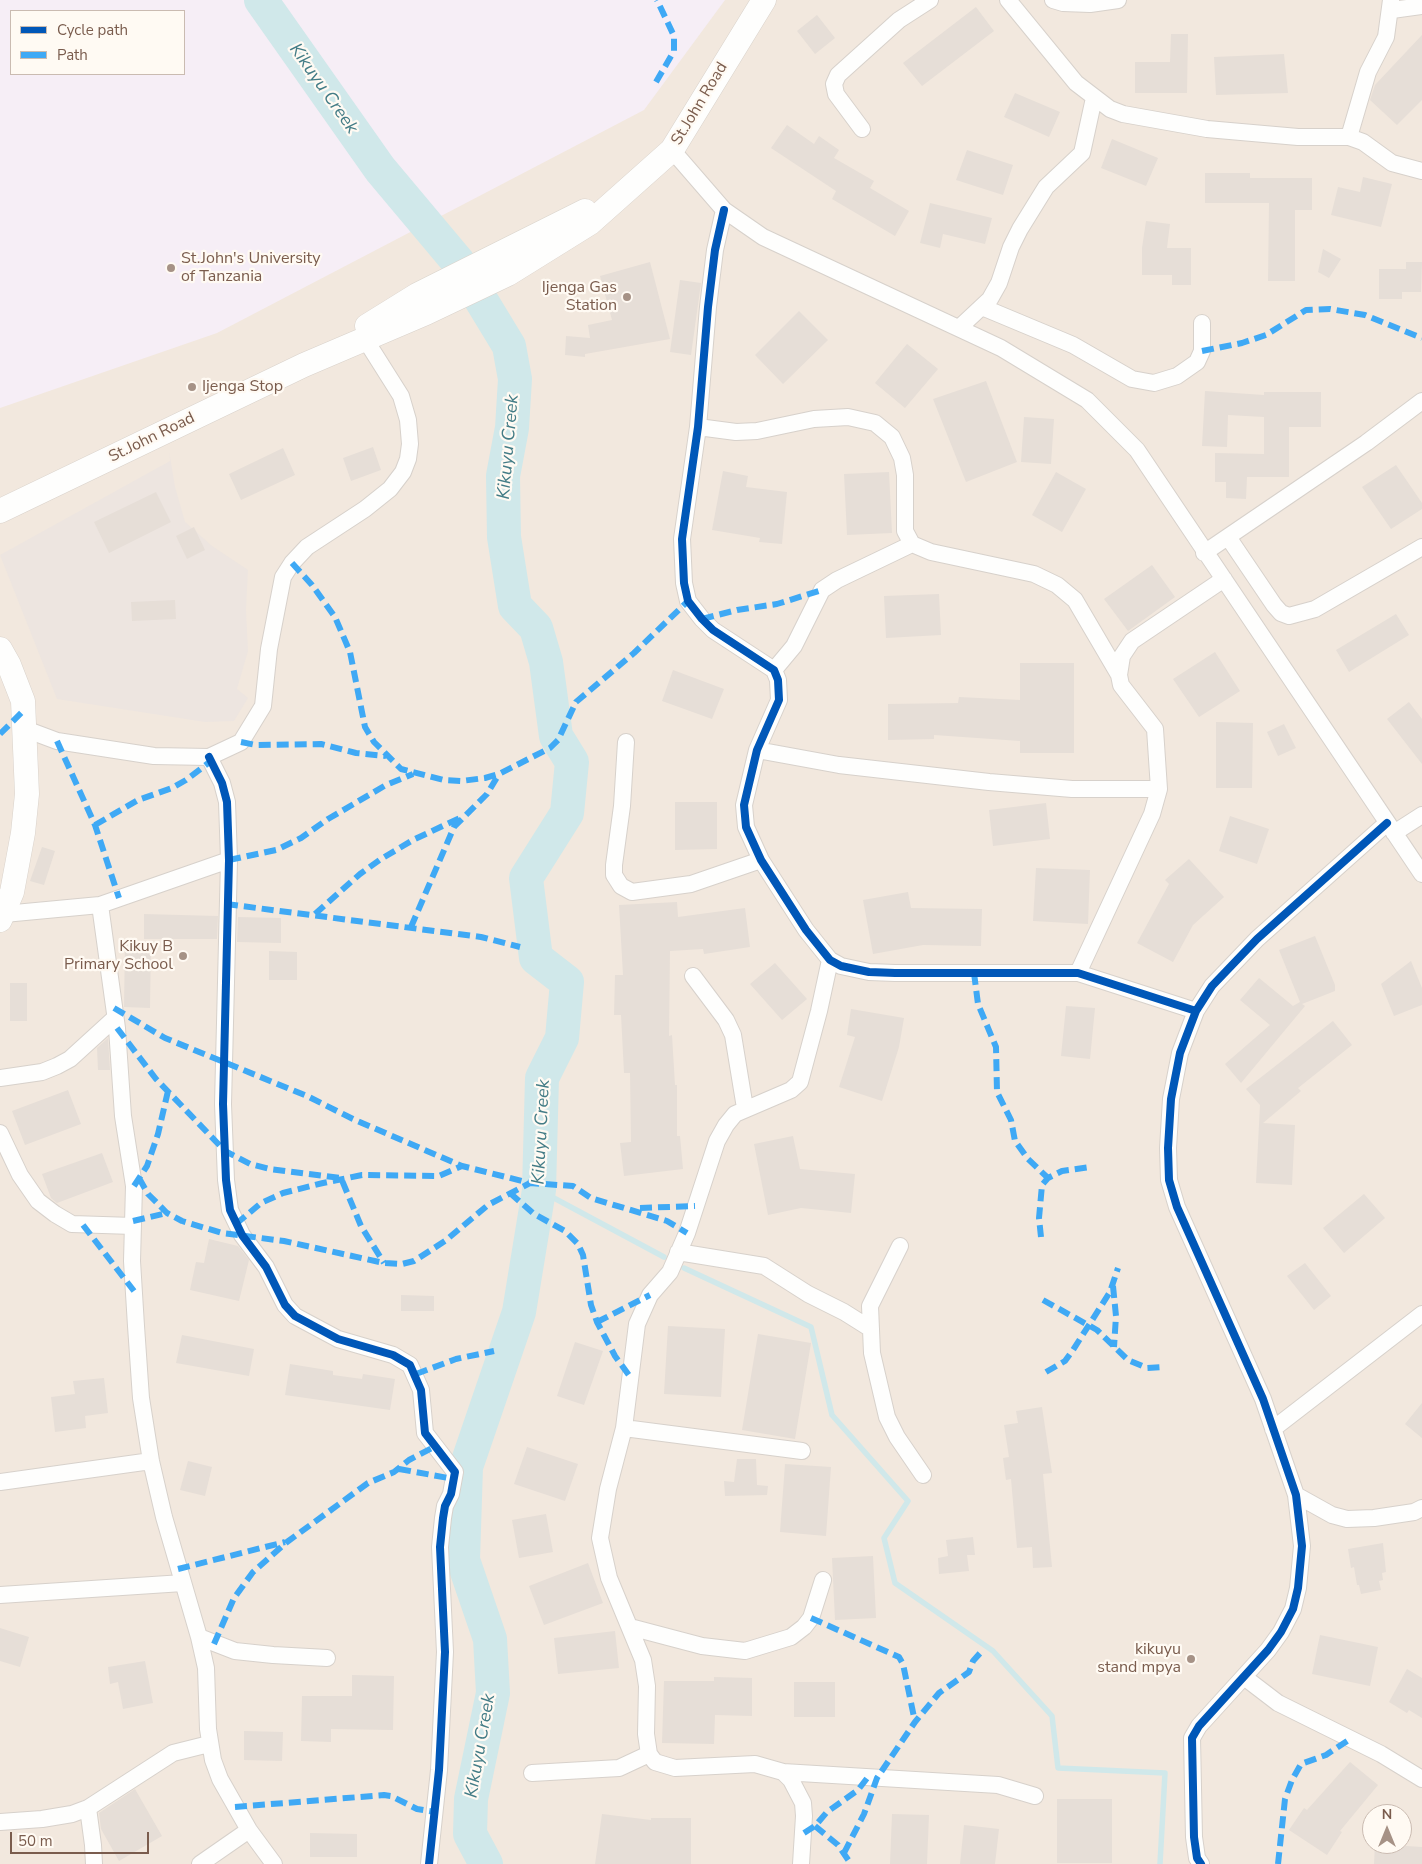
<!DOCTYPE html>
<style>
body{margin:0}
#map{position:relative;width:1422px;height:1864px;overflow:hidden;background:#f9f5f0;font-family:"Nunito Sans",sans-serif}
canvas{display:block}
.legend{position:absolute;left:10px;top:10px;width:175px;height:65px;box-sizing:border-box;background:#fffaf3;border:1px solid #cabbb1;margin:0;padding:6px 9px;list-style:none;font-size:15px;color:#7a5c4d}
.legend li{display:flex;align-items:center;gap:10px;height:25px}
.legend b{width:25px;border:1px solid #cabbb1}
.north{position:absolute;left:1362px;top:1804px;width:50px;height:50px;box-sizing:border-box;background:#fffaf3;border:1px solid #cabbb1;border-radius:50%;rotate:0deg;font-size:14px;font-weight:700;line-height:20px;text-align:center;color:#7a5c4d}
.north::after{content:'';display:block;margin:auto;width:18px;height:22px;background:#a69286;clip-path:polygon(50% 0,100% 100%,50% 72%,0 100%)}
.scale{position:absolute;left:10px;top:1832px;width:139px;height:22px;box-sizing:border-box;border:2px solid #7a5c4d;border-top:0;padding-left:6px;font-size:15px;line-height:18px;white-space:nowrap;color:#7a5c4d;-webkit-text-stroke:4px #fffaf3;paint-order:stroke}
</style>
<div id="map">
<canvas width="1422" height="1864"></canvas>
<ul class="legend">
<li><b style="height:6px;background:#0057b8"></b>Cycle path</li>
<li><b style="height:6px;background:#3fa9f5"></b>Path</li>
</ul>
<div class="north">N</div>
<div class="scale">50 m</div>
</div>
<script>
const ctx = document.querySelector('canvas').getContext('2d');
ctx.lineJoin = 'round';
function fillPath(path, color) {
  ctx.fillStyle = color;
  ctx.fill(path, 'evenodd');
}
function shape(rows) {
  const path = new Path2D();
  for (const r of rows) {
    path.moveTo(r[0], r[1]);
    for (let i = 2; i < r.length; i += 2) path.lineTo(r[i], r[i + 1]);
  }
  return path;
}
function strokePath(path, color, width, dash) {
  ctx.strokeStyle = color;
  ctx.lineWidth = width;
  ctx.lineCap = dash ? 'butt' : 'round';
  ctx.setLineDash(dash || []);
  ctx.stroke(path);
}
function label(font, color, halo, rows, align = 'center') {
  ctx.font = font + ' "Nunito Sans",sans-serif';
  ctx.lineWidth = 4.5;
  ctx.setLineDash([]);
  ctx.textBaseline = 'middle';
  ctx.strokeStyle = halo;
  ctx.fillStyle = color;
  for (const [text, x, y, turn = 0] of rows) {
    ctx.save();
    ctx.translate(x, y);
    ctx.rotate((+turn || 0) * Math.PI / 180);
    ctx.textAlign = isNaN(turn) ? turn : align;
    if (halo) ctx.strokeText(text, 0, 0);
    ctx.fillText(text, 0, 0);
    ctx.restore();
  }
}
fillPath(shape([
 [0,0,1422,0,1422,1864,0,1864],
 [11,11,184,11,184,74,11,74],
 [1372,1814,1402,1814,1402,1844,1372,1844]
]), '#f2e8de');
fillPath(shape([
 [169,451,175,487,185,522,212,546,248,570,246,610,248,651,237,689,248,698,234,721,205,722,57,699,0,555,170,461]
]), '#ede5e0');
fillPath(shape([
 [0,0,725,0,644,110,217,333,0,408],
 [11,11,184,11,184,74,11,74]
]), '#f6eef6');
strokePath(shape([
 [539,1190,664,1257],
 [684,1268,811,1327,832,1415,908,1501,884,1538,895,1583,993,1651,1052,1716,1058,1768,1165,1773,1160,1864]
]), '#d0e8ea', 5.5);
strokePath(shape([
 [261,0,380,169,458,262,509,346,515,379,512,428,503,476,504,537,515,606,536,628,546,662,556,736,572,762,567,813,526,878,536,958,567,982,562,1038,542,1078,539,1190,519,1312,466,1467,463,1560,490,1639,493,1693,471,1799,470,1834,486,1864]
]), '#d0e8ea', 34);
fillPath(shape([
 [976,7,994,31,922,86,903,63],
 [817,15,835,38,815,54,797,31],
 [1171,34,1188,34,1187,93,1135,93,1135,62,1170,62],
 [1422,35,1422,100,1397,125,1370,100,1375,85],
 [1284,54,1288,93,1216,95,1214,57],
 [1015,93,1060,112,1049,137,1004,117],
 [787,125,814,144,819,136,839,150,834,158,874,181,870,188,909,211,895,236,832,199,836,191,771,148],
 [1112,139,1158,158,1146,186,1101,168],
 [967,150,1013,165,1003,195,956,180],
 [1205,173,1250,173,1250,178,1312,178,1312,210,1295,210,1295,281,1268,281,1269,203,1205,203],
 [1363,177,1392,184,1381,227,1331,215,1338,187,1360,192],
 [930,203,992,218,985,244,943,234,940,248,920,243],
 [1146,221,1170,224,1167,248,1191,248,1191,285,1172,285,1172,275,1142,275,1142,248],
 [1323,249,1341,259,1329,278,1318,272],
 [650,262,670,339,585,354,585,357,565,355,566,336,590,338,588,325,612,320,600,276],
 [1406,262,1422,262,1421,292,1402,292,1402,299,1379,299,1379,269,1406,269],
 [680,280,701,283,691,355,670,352],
 [799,311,828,340,783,384,755,355],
 [907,344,938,369,905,408,875,383],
 [986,381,1017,462,966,482,933,399],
 [1205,391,1264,395,1264,392,1321,392,1321,427,1289,427,1289,477,1247,477,1246,499,1226,498,1226,482,1215,482,1215,453,1264,454,1264,417,1228,415,1227,447,1202,446],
 [1024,417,1054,419,1051,464,1021,462],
 [373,447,381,470,351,481,343,458],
 [283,448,295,475,241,500,229,474],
 [1396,465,1422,503,1422,509,1391,529,1362,487],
 [723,471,748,476,746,487,787,492,782,544,759,542,760,538,712,530],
 [889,472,892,533,847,535,844,474],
 [1056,472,1086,489,1062,532,1032,515],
 [156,492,171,522,109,553,94,522],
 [194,527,205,550,187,559,176,536],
 [1152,565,1175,597,1128,631,1104,599],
 [939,594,941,635,886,638,884,596],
 [175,600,176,619,132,621,131,602],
 [1396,614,1409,635,1349,672,1336,650],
 [1215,652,1240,691,1199,717,1173,679],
 [1020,663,1074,663,1074,753,1020,753,1020,741,934,735,934,739,888,740,888,704,958,703,959,697,1020,700],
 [673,670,724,689,712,719,662,701],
 [1409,702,1422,719,1422,764,1387,719],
 [1216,722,1253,723,1252,788,1216,788],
 [1284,724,1296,748,1278,756,1267,732],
 [675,802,717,802,717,849,675,850],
 [1046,803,1050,839,993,846,989,810],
 [1230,816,1269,829,1257,864,1219,851],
 [42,847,55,851,44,885,30,881],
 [1189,859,1224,897,1193,925,1173,962,1137,943,1169,884,1165,880],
 [1036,868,1090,870,1088,924,1033,921],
 [908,892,911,908,982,909,981,946,923,945,873,954,863,900],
 [677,902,678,917,745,908,750,947,704,954,703,949,670,951,669,1036,672,1035,675,1085,677,1085,677,1136,680,1136,683,1169,624,1176,620,1143,631,1142,630,1073,624,1073,621,1015,614,1015,615,975,623,975,619,905],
 [144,914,218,916,217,939,144,939],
 [238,917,281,918,281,943,237,942],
 [1315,936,1335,985,1335,991,1302,1004,1305,1006,1241,1083,1225,1064,1270,1025,1240,1000,1259,978,1293,1006,1300,1002,1279,950],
 [125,941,151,941,150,1008,124,1007],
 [269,951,297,952,297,980,269,980],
 [1411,961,1422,988,1422,1005,1394,1016,1381,984],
 [775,963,807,999,782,1020,750,984],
 [10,983,27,983,27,1021,10,1021],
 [1066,1006,1095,1008,1090,1059,1061,1056],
 [851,1009,904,1018,899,1047,882,1101,839,1087,855,1037,847,1035],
 [1333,1021,1352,1045,1298,1088,1301,1091,1263,1123,1295,1125,1292,1185,1256,1183,1260,1105,1246,1089],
 [108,1038,110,1070,98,1070,97,1048],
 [68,1090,81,1124,25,1145,12,1111],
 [793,1136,800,1169,855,1174,851,1213,801,1208,768,1215,754,1144],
 [102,1153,113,1182,57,1203,51,1198,42,1174],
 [1364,1194,1385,1218,1344,1253,1323,1228],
 [209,1239,238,1246,249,1260,239,1301,190,1290,196,1262,204,1263],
 [1305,1263,1331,1296,1314,1310,1287,1276],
 [401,1295,434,1296,434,1311,401,1311],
 [668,1326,725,1329,721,1397,664,1394],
 [758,1334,811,1343,795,1439,742,1430],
 [182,1335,254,1349,249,1376,176,1363],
 [575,1342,603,1351,584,1405,557,1396],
 [290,1364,333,1371,333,1375,362,1379,363,1374,395,1379,390,1410,285,1395],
 [104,1378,108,1413,85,1416,86,1428,55,1432,51,1397,75,1394,73,1381],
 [1422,1403,1422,1438,1405,1424],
 [1042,1407,1052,1473,1043,1474,1052,1567,1033,1568,1032,1547,1017,1548,1011,1479,1006,1480,1003,1458,1009,1457,1004,1425,1018,1423,1016,1411],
 [527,1447,578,1464,565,1501,514,1484],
 [737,1459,756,1459,757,1485,768,1486,767,1495,725,1496,724,1481,734,1482],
 [188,1461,212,1467,205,1496,180,1490],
 [785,1464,831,1467,826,1536,780,1532],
 [546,1514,553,1552,519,1558,512,1520],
 [973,1537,975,1555,967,1555,969,1571,939,1574,938,1558,948,1556,946,1540],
 [1383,1543,1386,1572,1382,1573,1383,1580,1379,1581,1381,1590,1361,1594,1359,1585,1357,1585,1354,1567,1351,1568,1348,1549],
 [873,1556,876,1618,835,1620,832,1558],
 [588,1563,603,1603,544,1625,529,1586],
 [0,1628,29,1637,20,1667,0,1661],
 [615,1631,619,1668,558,1674,554,1638],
 [1320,1635,1378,1647,1370,1686,1312,1674],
 [145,1661,153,1703,123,1709,118,1682,110,1684,108,1667],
 [1407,1669,1422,1678,1422,1718,1409,1710,1407,1713,1389,1702],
 [352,1675,394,1676,393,1730,331,1729,331,1742,301,1741,302,1696,352,1696],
 [714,1677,752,1678,752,1716,715,1715,714,1744,662,1743,664,1681,714,1681],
 [794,1682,835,1682,835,1717,794,1717],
 [244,1731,283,1732,282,1761,244,1760],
 [1350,1762,1378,1785,1340,1831,1342,1832,1327,1855,1289,1830,1304,1808,1307,1810],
 [135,1789,162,1836,119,1861,101,1829,99,1813],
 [1057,1799,1112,1799,1112,1863,1057,1863],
 [602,1814,651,1820,651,1818,691,1818,691,1864,595,1864],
 [892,1814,929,1815,927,1864,890,1864],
 [964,1825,999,1829,995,1864,960,1864],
 [310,1833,357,1834,357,1857,310,1857],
 [1375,1844,1422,1847,1422,1864,1374,1864]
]), '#e6ded7');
const street = shape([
 [1008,0,1076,83,1110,109,1123,114,1207,129,1298,137,1349,137,1363,142,1392,163,1422,171],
 [1053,0,1063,3,1090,4,1118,0],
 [1392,10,1422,6],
 [862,129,836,94,834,84,838,75,899,20,930,0],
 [1349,137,1368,72,1386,37,1391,0],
 [672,150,724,210,763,237,1001,348,1087,400,1137,450,1422,874],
 [724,210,715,250,708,307,698,427,682,539,684,583,688,601,702,619,713,630,774,670,778,680,779,700,757,750,744,805,746,827,761,860,806,930,830,960,841,966,869,972,895,973,1078,973,1196,1011],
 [982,307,1073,345,1132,379,1154,383,1177,376,1197,362,1202,351,1202,323],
 [959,328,990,299,999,283,1011,247,1020,229,1046,187,1082,153,1094,98],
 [698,427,736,432,757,431,814,419,848,417,875,423,892,437,902,458,905,475,905,531,912,544,931,552,1034,574,1057,585,1075,600,1119,675],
 [1228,537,1274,605,1281,613,1289,616,1315,609,1422,547],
 [1204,553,1366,443,1422,401],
 [774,670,794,646,822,590,837,580,912,544],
 [25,729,57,741,154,756,209,757,241,742,263,706,269,649,283,577,292,563,307,547,365,509,390,489,403,472,408,459,410,444,408,420,401,396,365,339],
 [626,742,622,806,614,865,614,875,621,886,632,892,691,884,761,860],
 [757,750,839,765,989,782,1072,789,1159,789],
 [209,757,222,783,227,802,229,860,223,1104,226,1180,230,1210,242,1235,266,1267,285,1305,295,1316,338,1339,393,1355,410,1365,421,1390,425,1433,455,1472,451,1494,445,1506,443,1518,440,1547,445,1652,439,1770,429,1864],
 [1394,833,1422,815],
 [100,905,117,1028,123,1116,134,1186,132,1261,136,1326,141,1398,151,1461,164,1517,199,1637,206,1668,208,1729,213,1760,220,1779,249,1830,274,1864],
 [4,914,100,905,229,860],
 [1078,973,1152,814,1159,789,1155,729,1121,685,1119,675,1122,656,1132,641,1224,579],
 [693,976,726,1020,733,1035,745,1108],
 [0,1078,42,1072,57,1066,70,1059,115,1018],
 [0,1133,20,1175,38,1201,55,1214,72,1224,133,1226],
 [900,1246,870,1306,872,1353,887,1417,897,1437,923,1475],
 [678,1252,764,1266,808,1294,844,1312,871,1329],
 [624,1428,802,1451],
 [1273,1429,1422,1314],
 [0,1482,151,1461],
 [1296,1495,1332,1515,1347,1519,1374,1518,1414,1512,1422,1508],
 [0,1595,183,1583],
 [630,1627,702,1646,745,1651,791,1637,804,1627,811,1618,823,1580],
 [199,1637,235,1651,273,1655,327,1658],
 [1244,1677,1278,1703,1381,1754,1422,1779],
 [783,1772,998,1785,1035,1796],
 [532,1773,619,1768,649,1754],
 [88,1808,93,1845,94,1864],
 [0,1822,42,1819,72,1814,88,1808,173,1753,209,1744],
 [200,1864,249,1830],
 [801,1864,804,1816,803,1803,791,1780,783,1772,755,1764,675,1768,655,1762,649,1754,646,1734,647,1686,643,1660,609,1578,600,1538,608,1489,624,1428,637,1324,650,1295,670,1272,687,1233,717,1141,726,1125,735,1114,791,1090,800,1082,819,1011,830,960],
 [1201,1864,1197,1858,1194,1837,1192,1738,1199,1726,1268,1650,1281,1632,1293,1609,1298,1588,1302,1546,1296,1495,1263,1399,1177,1207,1169,1180,1168,1148,1171,1099,1180,1053,1196,1011,1212,986,1257,939,1387,823]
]);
const secondary = shape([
 [367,326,417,295,585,211],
 [0,511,304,365,426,313,508,274,590,223,672,150,764,0],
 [0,649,9,665,23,701,27,794,23,833,12,892,0,920]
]);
strokePath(street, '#d7d1cb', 18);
strokePath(secondary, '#d9d2cb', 25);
strokePath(street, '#fefefd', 16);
strokePath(secondary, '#fefefd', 24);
strokePath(shape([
 [656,82,674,51,674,36,657,0],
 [1202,351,1242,343,1266,335,1306,310,1330,309,1365,315,1422,338],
 [292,563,312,585,335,617,350,652,365,727,374,742,401,769,444,780,461,781,485,778,499,774,550,748,558,740,576,702,634,653,688,601],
 [702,619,737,610,777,604,822,590],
 [0,734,24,710],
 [57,741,95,825,119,898],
 [241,742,256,745,321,744,356,753,386,756],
 [95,825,138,800,172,788,186,780,211,761],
 [229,860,276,850,301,838,328,819,386,785,413,774],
 [226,904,481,937,520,947],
 [315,914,360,874,381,859,413,840,464,816],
 [411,927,454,827,487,794,499,774],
 [974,973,978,1004,996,1047,997,1092,1011,1120,1015,1141,1028,1159,1048,1178],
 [114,1008,165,1038,307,1096,353,1119,462,1166,530,1183,573,1186,591,1198,667,1221,687,1233],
 [117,1028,156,1079,225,1151,250,1164,270,1169,341,1178,361,1226,384,1263],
 [139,1178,148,1194,167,1213,182,1221,222,1233,284,1241,384,1263,402,1264,414,1261,445,1241,488,1205,530,1183],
 [134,1186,147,1166,158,1134,168,1091],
 [510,1193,534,1214,565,1231,578,1244,583,1255,591,1305,597,1322,615,1356,631,1378],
 [640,1208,695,1206],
 [133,1221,167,1213],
 [236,1224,261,1203,283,1193,323,1183,362,1175,439,1176,462,1166],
 [83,1225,134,1291],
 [1041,1237,1039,1218,1042,1185,1048,1178,1062,1171,1090,1167],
 [1113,1286,1116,1316,1114,1347],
 [1043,1300,1097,1330,1128,1360,1147,1368,1163,1367],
 [597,1322,650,1295],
 [1046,1372,1065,1361,1073,1350,1110,1292,1118,1268],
 [416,1374,456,1359,494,1351],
 [399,1469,454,1479],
 [178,1569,285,1542],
 [811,1618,899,1657,903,1664,915,1722],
 [214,1644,234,1598,253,1572,287,1542,368,1483,394,1472,409,1460,436,1446],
 [235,1807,384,1795,391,1796,417,1809,435,1812],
 [815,1826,838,1845,851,1864],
 [804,1833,815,1826,827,1812,858,1790,868,1777],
 [844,1853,864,1814,877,1778,915,1722,939,1693,969,1672,973,1661,982,1651],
 [1278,1864,1285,1799,1292,1780,1301,1764,1326,1755,1350,1739]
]), '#3fa9f5', 6, [12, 6]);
strokePath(shape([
 [724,210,715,250,708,307,698,427,682,539,684,583,688,601,702,619,713,630,774,670,778,680,779,700,757,750,744,805,746,827,761,860,806,930,830,960,841,966,869,972,895,973,1078,973,1196,1011],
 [209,757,222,783,227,802,229,860,223,1104,226,1180,230,1210,242,1235,266,1267,285,1305,295,1316,338,1339,393,1355,410,1365,421,1390,425,1433,455,1472,451,1494,445,1506,443,1518,440,1547,445,1652,439,1770,429,1864],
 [1201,1864,1197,1858,1194,1837,1192,1738,1199,1726,1268,1650,1281,1632,1293,1609,1298,1588,1302,1546,1296,1495,1263,1399,1177,1207,1169,1180,1168,1148,1171,1099,1180,1053,1196,1011,1212,986,1257,939,1387,823]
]), '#0057b8', 8);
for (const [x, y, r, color] of [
 [171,268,5,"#a69286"],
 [627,297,5,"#a69286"],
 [192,387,5,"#a69286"],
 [183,956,5,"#a69286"],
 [1191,1659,5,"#a69286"]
]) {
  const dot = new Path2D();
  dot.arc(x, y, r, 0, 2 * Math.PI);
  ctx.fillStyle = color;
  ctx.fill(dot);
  strokePath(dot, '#fffaf3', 2);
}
label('16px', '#7a5c4d', '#fffaf3', [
 ["St.John Road",700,104,-59],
 ["St.John Road",152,438,-26]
]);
label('16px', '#7a5c4d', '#fffaf3', [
 ["St.John's University",181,259,"left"],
 ["of Tanzania",181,277,"left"],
 ["Ijenga Gas",617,288],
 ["Station",617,306],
 ["Ijenga Stop",202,387,"left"],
 ["Kikuy B",173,947],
 ["Primary School",173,965],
 ["kikuyu",1181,1650],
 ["stand mpya",1181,1668]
], 'right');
label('italic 18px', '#437c86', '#fffaf3', [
 ["Kikuyu Creek",323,89,55],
 ["Kikuyu Creek",509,447,-85],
 ["Kikuyu Creek",542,1132,-87],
 ["Kikuyu Creek",481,1746,-80]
]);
</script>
